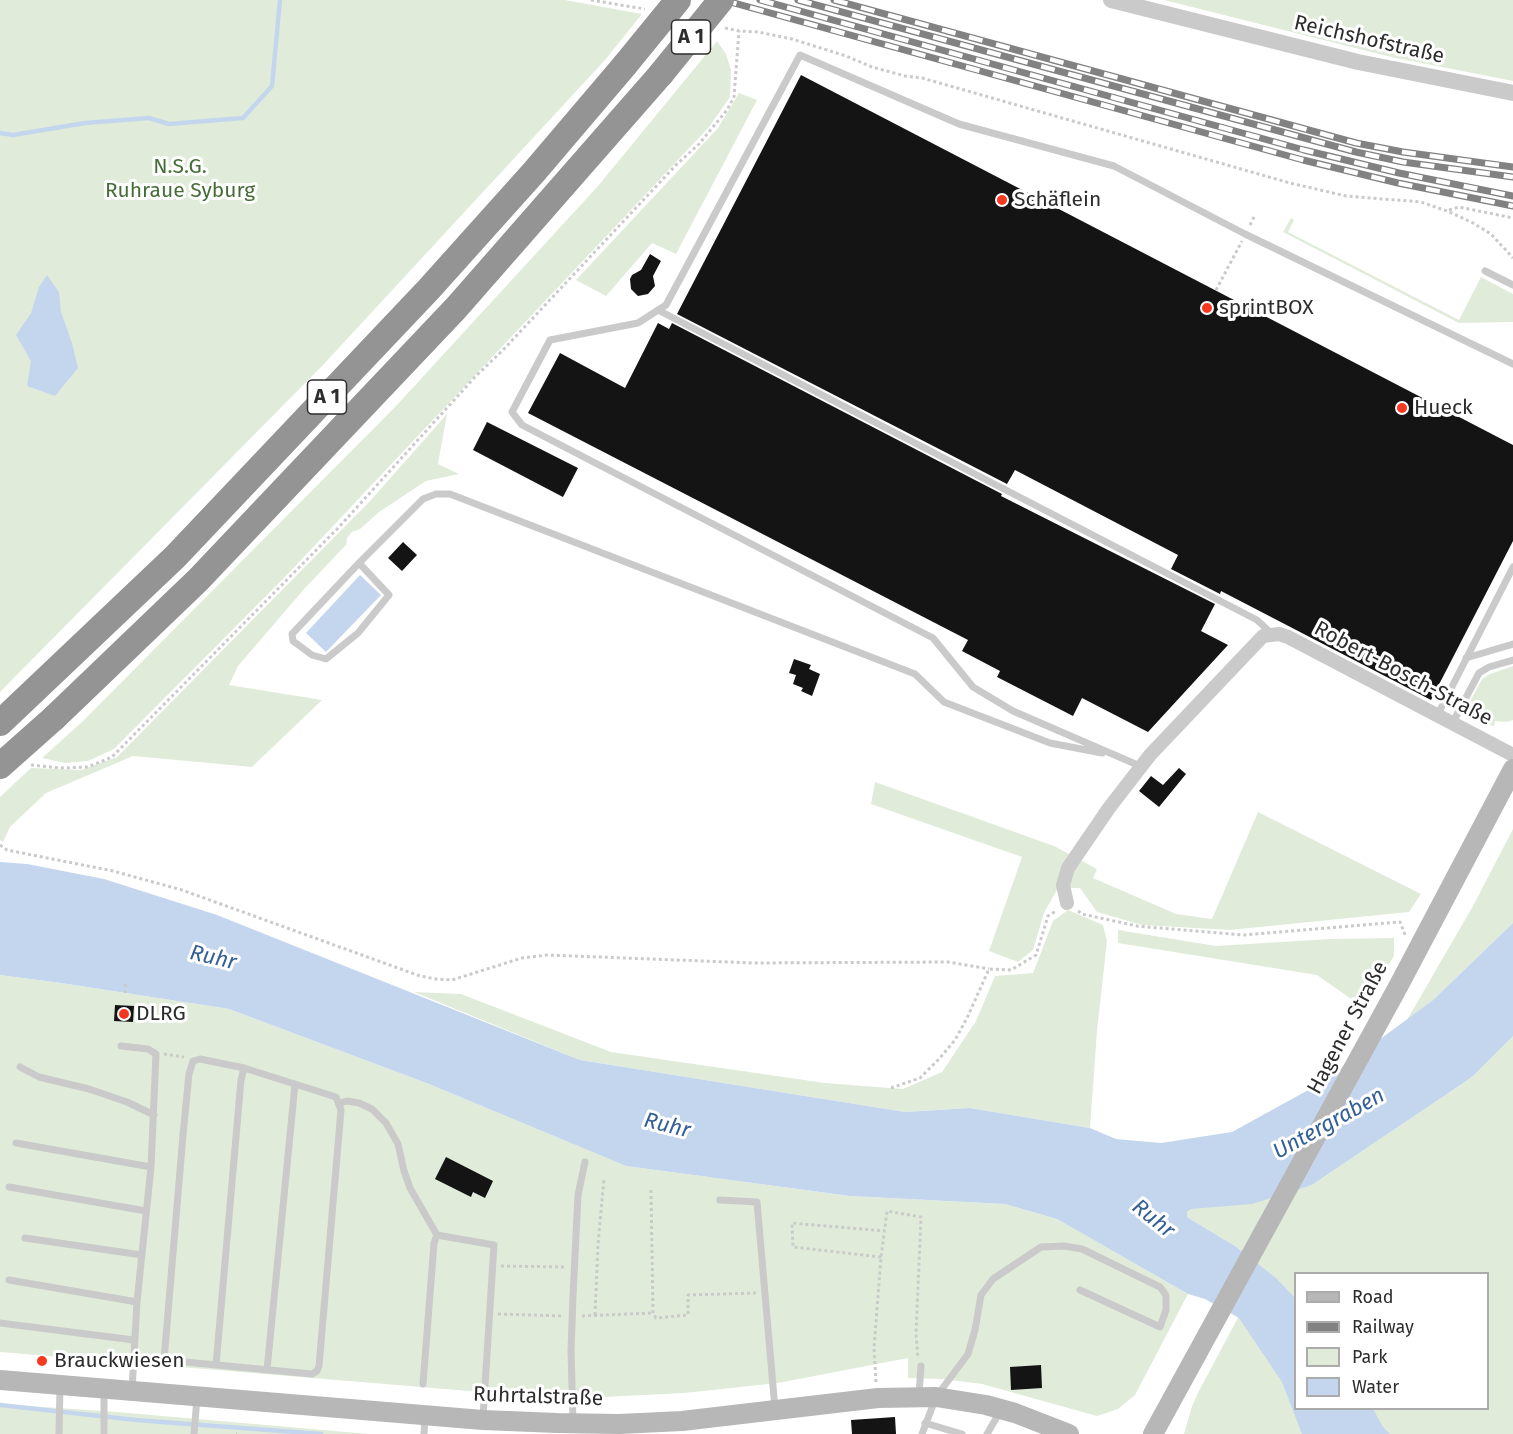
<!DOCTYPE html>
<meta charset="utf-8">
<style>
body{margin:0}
#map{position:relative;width:1513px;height:1434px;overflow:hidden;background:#fff;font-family:"Fira Sans",sans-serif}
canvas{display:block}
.legend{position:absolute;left:1294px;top:1272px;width:195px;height:138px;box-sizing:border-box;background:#fff;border:2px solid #ababab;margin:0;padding:8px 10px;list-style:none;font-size:18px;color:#2d2d2d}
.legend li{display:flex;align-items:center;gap:12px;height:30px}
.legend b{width:30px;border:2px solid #ababab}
</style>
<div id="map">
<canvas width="1513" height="1434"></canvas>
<ul class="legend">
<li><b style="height:8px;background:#b7b7b7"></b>Road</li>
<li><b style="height:8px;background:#828282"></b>Railway</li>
<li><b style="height:16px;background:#e0ecd9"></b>Park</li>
<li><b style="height:16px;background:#c4d6ee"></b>Water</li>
</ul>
</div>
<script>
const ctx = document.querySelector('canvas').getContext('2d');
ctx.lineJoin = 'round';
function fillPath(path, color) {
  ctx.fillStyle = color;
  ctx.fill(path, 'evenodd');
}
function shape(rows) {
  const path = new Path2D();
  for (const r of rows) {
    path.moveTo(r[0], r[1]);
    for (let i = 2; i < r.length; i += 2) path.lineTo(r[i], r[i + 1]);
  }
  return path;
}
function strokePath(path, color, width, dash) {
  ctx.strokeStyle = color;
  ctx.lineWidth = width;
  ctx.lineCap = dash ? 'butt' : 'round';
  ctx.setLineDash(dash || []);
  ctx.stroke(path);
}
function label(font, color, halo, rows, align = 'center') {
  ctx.font = font + ' "Fira Sans",sans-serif';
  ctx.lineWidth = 6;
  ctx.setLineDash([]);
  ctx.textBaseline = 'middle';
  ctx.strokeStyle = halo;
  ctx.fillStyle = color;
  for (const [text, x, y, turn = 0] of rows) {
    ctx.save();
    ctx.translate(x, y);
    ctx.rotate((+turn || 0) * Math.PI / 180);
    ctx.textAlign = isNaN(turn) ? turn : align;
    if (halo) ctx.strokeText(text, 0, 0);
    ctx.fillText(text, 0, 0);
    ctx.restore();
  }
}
fillPath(shape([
 [0,0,565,0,642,14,605,60,323,365,0,692],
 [1164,0,1513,0,1513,81,1391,57],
 [717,41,726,54,731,70,730,97,709,127,285,577,114,749,88,761,65,763,42,758,82,722,396,406,598,186],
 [739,93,757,100,676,254,652,243,606,296,576,280,718,128],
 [1291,218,1294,220,1288,232,1459,320,1481,277,1513,294,1513,322,1459,323,1283,232],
 [447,414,438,464,459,474,426,481,379,512,360,529,352,532,347,538,346,545,305,588,238,666,229,685,322,700,252,767,133,756,46,793,10,827,3,842,0,840,0,797,31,768,81,770,117,757,370,501],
 [1513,666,1513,720,1506,722,1495,721,1494,726,1467,718,1465,711,1482,679,1490,674],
 [875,782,1054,846,1097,869,1093,878,1176,914,1212,919,1258,812,1421,894,1409,912,1230,930,1142,925,1097,912,1080,888,1058,888,1044,913,1033,950,1018,962,989,951,1022,857,871,804],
 [1513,829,1513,923,1433,1000,1407,1020,1473,906],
 [1068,910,1103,925,1107,941,1097,1031,1090,1128,970,1108,905,1112,580,1060,414,992,461,994,611,1052,825,1083,903,1089,942,1072,976,1021,995,976,1033,973,1053,921],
 [1118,930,1216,946,1330,939,1394,938,1394,956,1361,1006,1317,975,1118,943],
 [0,975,61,983,229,1009,429,1084,626,1166,850,1196,1005,1204,1057,1219,1188,1294,1135,1395,1118,1409,1097,1416,982,1384,942,1379,908,1378,908,1358,778,1383,684,1393,565,1399,0,1352],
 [1513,1036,1513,1434,1184,1434,1192,1406,1201,1387,1264,1269,1235,1246,1187,1217,1187,1212,1191,1209,1312,1185,1472,1077],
 [1296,1274,1488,1274,1488,1408,1296,1408],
 [0,1404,117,1412,369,1434,0,1434]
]), '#e0ecd9');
fillPath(shape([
 [47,275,59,292,61,312,72,343,78,368,55,396,27,386,31,361,16,335,31,313,39,287],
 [360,575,381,595,326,652,306,633],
 [0,862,27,864,104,879,217,915,580,1060,905,1112,970,1108,1090,1128,1116,1139,1161,1143,1232,1132,1321,1083,1433,1000,1513,923,1513,1036,1472,1077,1312,1185,1252,1204,1191,1209,1187,1212,1187,1217,1235,1246,1276,1278,1295,1298,1296,1408,1373,1409,1383,1427,1390,1434,1302,1434,1282,1382,1239,1318,1205,1299,1188,1294,1057,1219,1005,1204,850,1196,626,1166,429,1084,229,1009,61,983,0,975]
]), '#c4d6ee');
strokePath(shape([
 [0,133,13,135,85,123,149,118,169,124,243,118,272,86,280,0],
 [0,1405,136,1420,321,1434]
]), '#c4d6ee', 4.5);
fillPath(shape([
 [801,75,1513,445,1513,541,1431,700,1221,591,1220,594,1171,569,1178,555,1015,470,1007,484,677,314],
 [650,254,661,261,653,276,655,286,648,294,638,296,631,289,630,279,632,275,641,270],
 [658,323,669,329,672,323,1002,494,1001,496,1215,604,1201,631,1228,645,1148,732,1082,698,1073,716,997,677,1000,671,962,651,968,640,528,413,560,353,625,388],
 [487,422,578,468,563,497,473,450],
 [403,542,417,555,402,571,388,558],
 [794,659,811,665,809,669,820,674,812,696,801,691,803,688,793,684,796,675,789,673],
 [1179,768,1186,774,1159,807,1139,791,1151,776,1163,785],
 [115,1005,134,1006,133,1022,114,1021],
 [446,1157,493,1181,485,1198,473,1192,471,1197,435,1179],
 [1041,1365,1042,1388,1011,1390,1010,1367],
 [895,1417,896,1434,852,1434,851,1420]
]), '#141414');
strokePath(shape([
 [591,0,645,9],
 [725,28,739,31,758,32,792,39,846,56,872,67,905,76,922,78,1290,183,1346,196,1421,202,1447,211,1473,223,1491,234,1513,258],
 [1449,210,1459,207,1513,218],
 [1250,225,1255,215],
 [1216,290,1242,241],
 [31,765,60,768,88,767,112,757,339,527,475,377,503,350,677,164,699,144,727,110,734,97,739,31],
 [0,845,7,850,113,871,182,890,420,976,436,979,452,980,522,958,547,955,754,963,948,962,989,969],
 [1078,911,1082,914,1137,926,1244,935,1400,922,1406,937],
 [125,993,126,982],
 [164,1054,184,1057],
 [891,1088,920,1078,939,1059,955,1040,967,1018,989,969,1011,970,1036,955,1048,916,1056,911],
 [651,1190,653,1313,656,1318,688,1315,688,1295,756,1293],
 [881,1257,793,1247,792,1223,885,1231],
 [501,1266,564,1267],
 [498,1314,563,1316],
 [595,1315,598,1244,604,1179],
 [582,1316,653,1313],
 [876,1382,874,1348,881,1257,887,1211,921,1217,916,1334,918,1358],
 [236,1434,237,1434]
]), '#cacaca', 3, [3, 3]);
strokePath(shape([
 [1485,271,1513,285],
 [658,310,1257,620,1272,634],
 [359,563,292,634,293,641,312,655,326,659,358,633,389,595,359,563,423,499,436,494,450,494,915,674,944,702,1050,743,1102,753],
 [1466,658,1513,644],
 [1437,716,1513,567],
 [1452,724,1479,673,1489,667,1513,660],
 [1140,766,1013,711,973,687,933,638,522,425,512,412,550,340,638,323,666,305,800,55,959,124,1114,166,1245,234,1513,364],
 [121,1046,148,1049,156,1054,151,1167,137,1302,132,1390],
 [20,1067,39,1077,89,1089,127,1102,154,1115],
 [340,1103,347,1101,359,1103,372,1109,386,1123,398,1144,404,1171,410,1188,437,1235],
 [16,1143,151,1167],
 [9,1187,146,1211],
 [720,1200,757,1202,775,1409],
 [25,1238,142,1255],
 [9,1280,137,1302],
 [0,1323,134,1340],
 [133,1360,164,1360,312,1374,317,1371,319,1366,341,1110,336,1097,244,1068,200,1059,193,1061,189,1074,183,1135,164,1360],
 [216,1365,241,1080,244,1068],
 [267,1370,295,1084],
 [423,1384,434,1243,437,1235,494,1245,483,1417],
 [104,1390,104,1434],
 [919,1394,921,1366],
 [573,1421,571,1351,573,1296,578,1195,585,1162],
 [925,1423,962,1434],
 [59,1434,60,1387],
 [194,1434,197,1398],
 [424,1434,425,1417],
 [922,1434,936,1397,968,1354,975,1330,981,1295,993,1279,1041,1247,1064,1246,1082,1249,1160,1287,1166,1295,1166,1310,1160,1327,1080,1290],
 [987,1434,1001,1410]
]), '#cacaca', 7);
strokePath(shape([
 [1067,903,1063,885,1068,868,1109,808,1150,755,1263,636,1279,634,1288,637,1513,755]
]), '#cacaca', 14);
strokePath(shape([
 [1111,0,1358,62,1513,93]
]), '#cacaca', 16);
strokePath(shape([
 [0,1380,483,1420,557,1423,619,1424,682,1421,878,1398,936,1397,986,1405,1015,1413,1069,1434],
 [1153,1434,1399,985,1513,769]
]), '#b7b7b7', 20);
strokePath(shape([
 [54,718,198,580,456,308,661,74],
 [0,723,175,557,429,289,534,172,625,65]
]), '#949494', 26);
const rail = shape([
 [723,0,1303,160,1398,183,1513,206],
 [760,0,1304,150,1399,173,1513,196],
 [798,0,1356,152,1403,162,1513,177],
 [834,0,1356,143,1403,152,1513,167]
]);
strokePath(rail, '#828282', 7);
strokePath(rail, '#fff', 4.5, [14]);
strokePath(shape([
 [625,65,678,0],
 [661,74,721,0],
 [0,766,54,718]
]), '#949494', 26);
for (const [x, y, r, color] of [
 [1002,200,6,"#f5381f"],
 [1207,308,6,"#f5381f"],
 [1402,408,6,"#f5381f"],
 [124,1014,6,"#f5381f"],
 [42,1361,6,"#f5381f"]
]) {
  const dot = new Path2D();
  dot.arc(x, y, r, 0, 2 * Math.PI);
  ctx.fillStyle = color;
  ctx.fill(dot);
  strokePath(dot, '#fff', 2);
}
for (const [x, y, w] of [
 [691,37,39],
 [327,397,39]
]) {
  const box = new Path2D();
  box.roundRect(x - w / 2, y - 17, w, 34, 4.5);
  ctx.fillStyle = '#fff';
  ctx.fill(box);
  strokePath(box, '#2d2d2d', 1.5);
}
label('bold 20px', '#2d2d2d', null, [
 ["A 1",691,37],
 ["A 1",327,397]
]);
label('21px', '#2d2d2d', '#fff', [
 ["Reichshofstraße",1369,40,13],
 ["Robert-Bosch-Straße",1403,674,28],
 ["Hagener Straße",1348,1028,-62],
 ["Ruhrtalstraße",538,1397,2]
]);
label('21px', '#466d37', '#fff', [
 ["N.S.G.",180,167],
 ["Ruhraue Syburg",180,191]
]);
label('21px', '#2d2d2d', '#fff', [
 ["Schäflein",1014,200],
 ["sprintBOX",1219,308],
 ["Hueck",1414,408],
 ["DLRG",136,1014],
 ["Brauckwiesen",54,1361]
], 'left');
label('italic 22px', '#345e96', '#fff', [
 ["Ruhr",213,958,13],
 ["Untergraben",1329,1124,-29],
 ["Ruhr",667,1126,14],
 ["Ruhr",1153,1219,39]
]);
</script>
